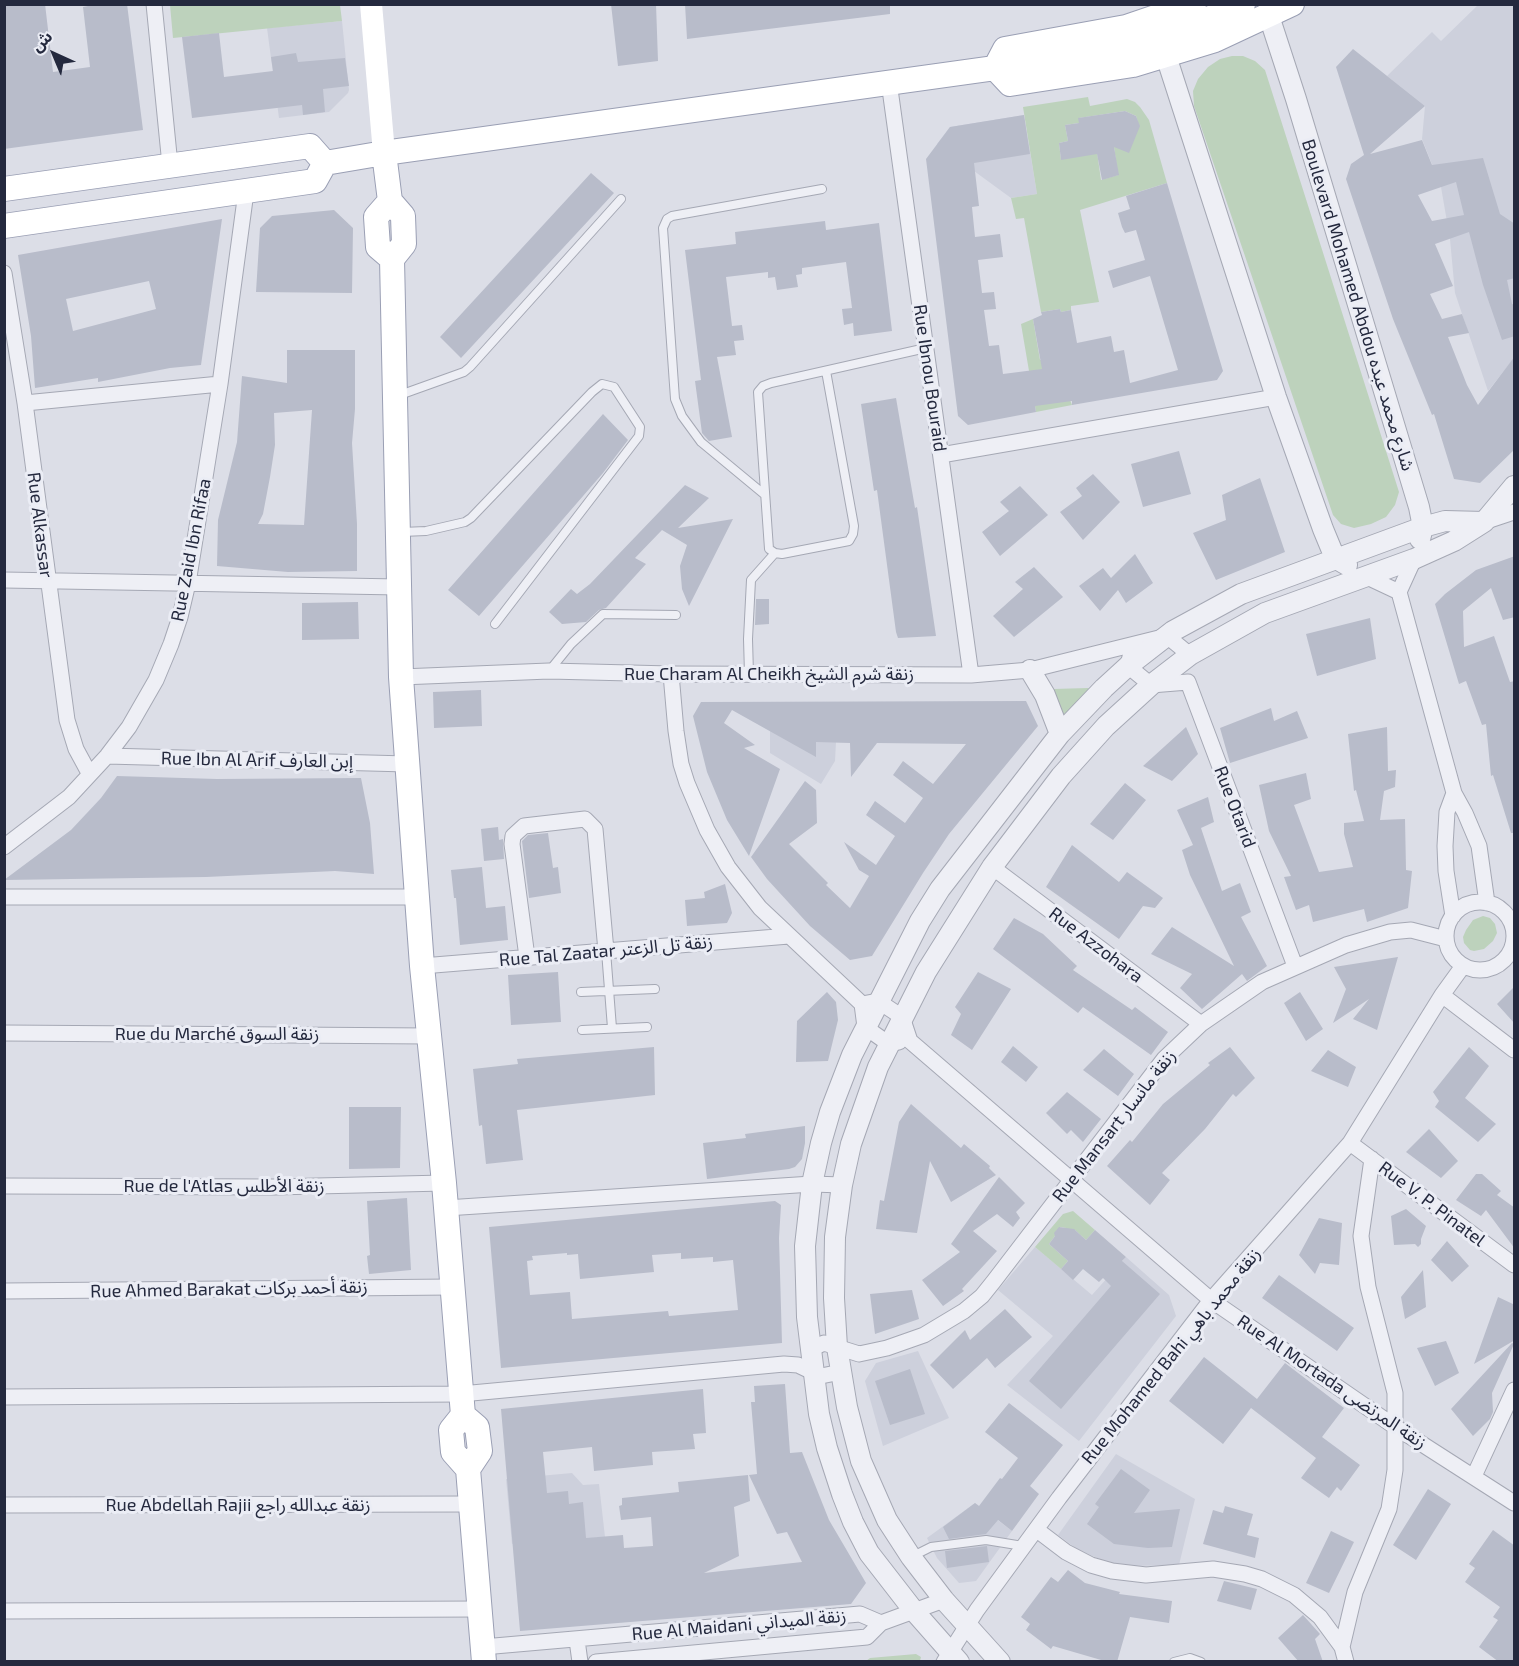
<!DOCTYPE html>
<meta charset="utf-8">
<style>
body{margin:0}
#map{position:relative;width:1519px;height:1666px;overflow:hidden;background:#dcdee7;font-family:"Exo 2","Noto Sans Arabic",sans-serif}
canvas{display:block}
.frame{position:absolute;inset:0;border:6px solid #24293e;pointer-events:none}
.north{position:absolute;left:24px;top:24px;width:60px;height:60px;-webkit-text-stroke:4px #ebedf5;paint-order:stroke;rotate:316deg;font-size:16px;font-weight:700;line-height:24px;text-align:center;color:#24293e}
.north::after{content:'';display:block;margin:auto;width:21px;height:27px;background:#24293e;clip-path:polygon(50% 0,100% 100%,50% 72%,0 100%)}
</style>
<div id="map">
<canvas width="1519" height="1666"></canvas>
<div class="frame"></div>
<div class="north">ش</div>
</div>
<script>
const ctx = document.querySelector('canvas').getContext('2d');
ctx.lineJoin = 'round';
function fillPath(path, color) {
  ctx.fillStyle = color;
  ctx.fill(path, 'evenodd');
}
function shape(rows) {
  const path = new Path2D();
  for (const r of rows) {
    if (r.length === 3) {
      path.moveTo(r[0] + r[2], r[1]);
      path.arc(r[0], r[1], r[2], 0, 2 * Math.PI);
      continue;
    }
    path.moveTo(r[0], r[1]);
    for (let i = 2; i < r.length; i += 2) path.lineTo(r[i], r[i + 1]);
  }
  return path;
}
function strokePath(path, color, width, dash) {
  ctx.strokeStyle = color;
  ctx.lineWidth = width;
  ctx.lineCap = dash ? 'butt' : 'round';
  ctx.setLineDash(dash || []);
  ctx.stroke(path);
}
function label(font, color, halo, rows, align = 'center') {
  ctx.font = font + ' "Exo 2","Noto Sans Arabic",sans-serif';
  ctx.lineWidth = 6;
  ctx.setLineDash([]);
  ctx.textBaseline = 'middle';
  ctx.strokeStyle = halo;
  ctx.fillStyle = color;
  for (const [text, x, y, turn = 0] of rows) {
    ctx.save();
    ctx.translate(x, y);
    ctx.rotate((+turn || 0) * Math.PI / 180);
    ctx.textAlign = isNaN(turn) ? turn : align;
    if (halo) ctx.strokeText(text, 0, 0);
    ctx.fillText(text, 0, 0);
    ctx.restore();
  }
}
fillPath(shape([
 [1478,5,1514,5,1514,358,1488,391,1455,293,1450,239,1441,187,1422,139,1425,106,1387,76,1432,32,1441,41],
 [342,21,349,90,348,93,329,112,279,118,267,28],
 [1024,115,1037,194,1011,198,937,144,950,127],
 [770,702,836,742,835,761,821,784,770,753],
 [1035,1247,1092,1295,1126,1257,1169,1295,1176,1316,1079,1441,1007,1385,1053,1336,998,1290],
 [918,1351,949,1418,883,1446,865,1381,876,1363],
 [1116,1454,1195,1499,1179,1565,1131,1566,1106,1562,1077,1549,1058,1535],
 [572,1473,583,1485,599,1484,605,1537,512,1544,506,1479],
 [975,1503,1012,1531,976,1581,959,1583,937,1558,927,1538]
]), '#cdd0dc');
fillPath(shape([
 [224,4,226,6,340,5,342,21,173,38,170,5],
 [1232,56,1243,56,1255,61,1265,70,1399,492,1395,505,1386,517,1371,524,1354,528,1341,524,1333,515,1194,106,1193,91,1198,79,1208,67,1220,59],
 [1088,97,1090,106,1127,99,1135,102,1140,107,1149,120,1167,183,1080,210,1099,302,1071,306,1071,310,1061,312,1060,309,1041,312,1024,218,1016,219,1011,198,1037,194,1023,107],
 [1125,111,1136,116,1139,126,1114,147,1118,175,1101,180,1095,138,1061,160,1059,143,1068,141,1065,125,1079,123,1079,118],
 [1033,319,1040,360,1054,358,1072,405,1036,412,1021,324],
 [1088,688,1089,689,1064,718,1053,689],
 [1483,916,1490,918,1495,924,1497,933,1493,941,1484,949,1474,951,1470,950,1464,943,1463,937,1466,930,1473,920],
 [1073,1211,1095,1230,1086,1240,1075,1230,1071,1233,1066,1228,1060,1227,1055,1233,1055,1236,1049,1244,1068,1261,1061,1269,1035,1247,1063,1214],
 [916,1654,921,1657,920,1661,866,1661,870,1658]
]), '#bdd2bc');
fillPath(shape([
 [4,4,45,4,53,72,90,67,83,7,88,6,88,4,127,4,143,130,4,149],
 [611,4,656,4,658,61,618,66],
 [685,4,890,4,890,14,687,39],
 [219,33,224,77,273,71,271,57,296,53,298,62,345,58,349,86,323,89,325,112,303,115,302,105,192,118,182,37],
 [1353,49,1425,106,1370,154,1422,140,1432,165,1483,158,1500,214,1515,224,1515,278,1507,280,1512,304,1515,305,1515,336,1502,340,1483,285,1469,232,1435,244,1453,286,1430,294,1442,319,1462,314,1469,333,1448,337,1467,385,1478,405,1515,356,1515,449,1480,483,1454,479,1434,414,1432,415,1393,319,1346,179,1351,164,1364,155,1336,67],
 [1456,182,1464,215,1432,221,1418,195],
 [1125,111,1136,116,1140,126,1129,153,1114,147,1119,175,1102,180,1097,154,1061,160,1059,143,1068,141,1065,125,1079,123,1078,118],
 [1024,115,1030,154,974,163,979,206,972,207,975,237,1000,234,1003,257,978,260,982,293,994,292,996,309,984,310,989,346,999,345,1003,374,1042,369,1033,319,1042,315,1041,312,1060,309,1061,312,1071,310,1077,343,1111,336,1114,352,1124,350,1130,383,1178,370,1150,276,1113,288,1108,271,1145,260,1136,230,1125,233,1122,227,1118,213,1130,209,1126,196,1167,183,1223,371,1217,380,1072,405,1072,401,1035,406,1036,412,968,425,958,416,926,159,950,127],
 [591,173,614,193,461,358,440,337],
 [334,210,353,228,352,293,256,292,260,228,272,216],
 [222,219,201,365,170,368,98,382,98,378,35,388,31,336,18,255],
 [149,281,156,309,73,331,66,299],
 [825,221,826,230,879,223,892,331,854,336,853,323,844,325,842,309,852,308,846,262,802,268,802,274,796,275,798,287,777,290,775,277,768,278,768,272,726,277,732,326,742,325,744,340,734,341,736,355,717,357,732,437,709,441,702,433,695,381,701,380,685,250,736,244,735,232],
 [287,350,355,350,355,409,352,443,357,524,357,571,288,572,217,566,218,520,237,442,242,376,287,383],
 [312,410,304,525,258,524,263,514,270,477,275,445,274,413],
 [896,398,915,508,917,507,936,636,898,638,896,632,877,490,874,491,861,404],
 [603,414,628,440,603,473,479,616,448,590],
 [1179,451,1191,494,1143,507,1131,464],
 [1093,474,1120,502,1083,540,1060,512,1082,496,1076,488],
 [1260,478,1285,552,1216,580,1193,533,1226,520,1222,495],
 [685,485,709,498,678,528,733,519,689,606,682,589,680,566,687,545,662,530,635,558,646,564,606,608,599,610,586,622,562,624,549,612,571,589,577,594,590,584],
 [1020,486,1048,515,1000,556,982,532,1009,511,1000,502],
 [1135,554,1153,583,1126,603,1118,590,1100,611,1079,586,1103,568,1111,578],
 [1515,556,1515,617,1503,620,1491,588,1463,611,1464,647,1494,636,1510,682,1515,681,1515,833,1511,833,1493,775,1491,776,1486,724,1482,725,1466,681,1459,684,1435,604,1445,594,1476,570],
 [1034,567,1063,597,1014,637,993,616,1023,589,1015,582],
 [756,599,769,599,769,624,755,625],
 [358,602,359,639,302,640,302,603],
 [1370,618,1376,659,1317,676,1306,634],
 [481,690,482,726,434,728,433,692],
 [1026,701,1038,726,949,834,923,873,872,956,850,960,810,926,767,879,751,857,805,781,816,790,817,823,789,844,828,883,826,885,850,908,869,876,859,870,844,842,876,865,895,836,866,815,875,801,905,823,923,798,893,775,903,761,933,784,966,744,877,743,851,777,850,743,816,742,816,757,732,710,724,723,755,745,744,748,780,769,749,856,727,820,707,772,693,716,701,702],
 [1271,708,1274,721,1297,711,1308,738,1230,763,1220,728],
 [1186,727,1198,754,1172,781,1143,766],
 [1387,727,1388,771,1396,770,1395,787,1384,791,1380,820,1405,819,1406,870,1412,871,1408,908,1367,922,1364,909,1313,922,1309,905,1296,910,1284,877,1291,876,1269,831,1259,785,1306,773,1311,799,1294,805,1319,872,1353,867,1344,834,1344,823,1364,821,1356,790,1354,791,1348,734],
 [117,776,217,779,361,778,370,823,374,874,335,871,206,877,4,880,71,830,101,798],
 [1125,783,1146,800,1113,840,1090,824],
 [1208,797,1214,822,1201,828,1222,891,1240,883,1251,912,1241,917,1267,966,1247,981,1242,974,1202,1009,1180,988,1192,974,1151,954,1172,927,1234,966,1190,875,1182,850,1193,845,1177,810],
 [498,827,499,840,503,839,504,859,484,861,481,829],
 [548,833,553,868,558,867,561,893,529,898,522,841,528,835],
 [1072,845,1119,882,1127,872,1163,898,1155,908,1143,906,1119,939,1046,887],
 [482,867,486,908,505,906,508,940,460,945,456,898,454,898,451,870],
 [725,884,732,913,727,923,687,926,685,900,705,898,704,892],
 [1014,918,1043,934,1077,966,1073,970,1132,1010,1135,1007,1168,1032,1151,1055,1083,1007,1078,1013,993,949],
 [1398,957,1377,1030,1353,1019,1369,999,1333,1023,1346,989,1334,967],
 [558,972,561,1022,511,1025,508,975],
 [978,972,1011,989,972,1050,951,1035,961,1014,955,1007],
 [1515,986,1515,1024,1497,1004],
 [827,992,836,1002,838,1020,828,1061,796,1062,797,1021],
 [1300,992,1323,1029,1306,1041,1284,1003],
 [1013,1046,1038,1067,1026,1082,1001,1062],
 [654,1047,655,1095,517,1110,523,1160,486,1164,482,1125,479,1126,473,1069,518,1064,517,1059],
 [1230,1047,1255,1078,1236,1097,1233,1094,1205,1129,1162,1173,1170,1180,1150,1205,1107,1166,1130,1140,1132,1142,1163,1104,1210,1065,1208,1063],
 [1469,1047,1489,1066,1465,1098,1496,1124,1478,1142,1435,1107,1439,1101,1433,1092],
 [1104,1049,1134,1074,1118,1096,1083,1070],
 [1328,1050,1356,1067,1348,1087,1311,1071],
 [1067,1092,1101,1119,1083,1142,1071,1130,1067,1134,1046,1113],
 [911,1104,961,1148,964,1144,990,1166,989,1168,996,1175,951,1202,930,1161,917,1233,876,1229,880,1200,884,1201,899,1122],
 [349,1107,401,1107,400,1168,349,1169],
 [805,1126,805,1143,802,1159,795,1167,789,1169,707,1179,703,1143,746,1138,745,1134],
 [1429,1129,1458,1161,1441,1178,1406,1152],
 [1476,1174,1482,1174,1501,1191,1497,1195,1515,1208,1515,1249,1486,1210,1481,1216,1456,1200],
 [999,1177,1025,1203,1016,1212,1020,1218,1013,1227,997,1214,973,1231,997,1251,962,1289,964,1291,943,1306,922,1280,960,1252,951,1244],
 [407,1198,411,1270,369,1274,367,1256,370,1255,367,1201],
 [775,1201,781,1205,779,1238,782,1343,501,1368,489,1227],
 [567,1253,567,1255,578,1254,580,1279,654,1272,652,1255,681,1253,681,1259,713,1257,713,1262,733,1260,738,1310,669,1316,668,1311,572,1319,570,1292,530,1295,527,1261,533,1260,532,1256],
 [1406,1209,1426,1226,1421,1239,1421,1244,1418,1247,1415,1244,1394,1245,1391,1216],
 [1319,1218,1342,1223,1339,1265,1320,1263,1315,1274,1299,1255],
 [1059,1227,1074,1229,1086,1240,1095,1230,1126,1257,1122,1261,1160,1294,1061,1409,1029,1381,1111,1286,1103,1278,1099,1282,1083,1269,1073,1280,1061,1269,1068,1261,1049,1244,1055,1236,1054,1233],
 [1447,1241,1469,1266,1452,1282,1431,1260],
 [1423,1270,1426,1307,1405,1319,1401,1297],
 [1279,1275,1354,1328,1337,1351,1262,1298],
 [912,1290,919,1319,875,1334,870,1294],
 [1498,1297,1515,1305,1515,1340,1474,1364],
 [1005,1309,1032,1337,995,1368,987,1358,953,1389,930,1365,965,1330,970,1340],
 [1446,1341,1459,1373,1435,1386,1417,1348],
 [1512,1343,1514,1344,1492,1393,1493,1412,1490,1419,1473,1436,1451,1409],
 [1204,1357,1257,1399,1285,1363,1344,1408,1322,1437,1360,1465,1341,1491,1337,1487,1329,1498,1301,1478,1316,1458,1251,1408,1223,1444,1169,1401],
 [910,1369,925,1414,890,1425,875,1381],
 [785,1384,790,1453,802,1452,829,1520,866,1583,851,1604,520,1631,501,1409,703,1389,706,1433,693,1434,695,1449,652,1452,653,1465,594,1471,592,1447,543,1452,547,1493,568,1491,569,1504,583,1502,586,1538,623,1535,624,1548,653,1546,651,1517,621,1520,619,1506,622,1505,622,1498,679,1492,678,1482,748,1475,750,1501,734,1507,739,1556,704,1573,802,1562,787,1532,777,1534,749,1475,757,1474,751,1402,755,1402,754,1386],
 [1009,1403,1063,1445,1030,1486,1039,1494,1012,1531,998,1520,986,1534,949,1539,943,1527,975,1503,979,1506,1000,1478,1002,1479,1018,1458,985,1432],
 [1121,1469,1150,1490,1134,1513,1180,1509,1172,1547,1148,1548,1114,1544,1087,1524,1099,1507,1095,1504],
 [1428,1489,1451,1504,1416,1560,1393,1545],
 [1225,1506,1253,1514,1247,1535,1259,1538,1255,1558,1203,1544,1213,1510,1223,1513],
 [1493,1530,1515,1546,1515,1662,1499,1662,1479,1647,1498,1620,1493,1617,1500,1607,1465,1582,1475,1568,1469,1564],
 [1331,1531,1354,1542,1329,1593,1306,1583],
 [987,1546,989,1562,947,1568,945,1551],
 [1068,1570,1085,1583,1120,1592,1119,1594,1172,1601,1169,1623,1130,1617,1117,1662,1108,1662,1053,1646,1051,1649,1026,1630,1030,1624,1021,1617,1051,1577,1058,1582],
 [1224,1581,1257,1589,1251,1610,1217,1601],
 [1303,1615,1320,1634,1315,1639,1323,1662,1299,1662,1278,1638]
]), '#b8bcca');
const service = shape([
 [826,371,854,526,853,534,849,541,782,554,775,553,769,549,758,392,763,386,771,383,926,348],
 [397,396,464,372,470,367,621,199],
 [765,495,701,442,682,416,675,399,663,228,667,219,672,216,822,189],
 [402,532,426,531,465,522,471,518,592,392,602,384,614,387,640,427,639,436,495,624],
 [550,670,571,644,603,614,676,615],
 [749,674,748,639,751,580,775,553],
 [606,951,612,1028],
 [581,992,655,989],
 [582,1030,647,1027],
 [913,1556,931,1547,986,1540,1023,1546],
 [1174,1662,1190,1658,1201,1662]
]);
const minor = shape([
 [154,4,170,165],
 [889,82,971,675],
 [4,273,25,403,67,720,76,749,89,773],
 [25,403,220,384],
 [941,455,1276,397],
 [1484,522,1514,512],
 [1414,559,1399,592,1454,793,1465,813,1479,846,1487,903],
 [1365,576,1399,592],
 [4,580,399,587],
 [1130,657,1128,666,1151,685,1188,682,1295,966],
 [671,674,676,731,681,764,687,783,707,830,728,867,760,908,862,1004,865,1027,889,1044,899,1042],
 [401,677,549,671,671,674,971,675,1030,670,1167,636,1190,655],
 [107,756,407,764],
 [4,847,69,797,107,756,129,727,156,680,171,644,180,617,188,583,220,384,246,192],
 [992,867,1201,1024],
 [4,897,417,897],
 [1480,936,34],
 [1453,916,1446,871,1445,846,1447,812,1454,793],
 [527,957,512,844,513,836,524,826,585,819,595,829,606,951],
 [422,966,789,936],
 [1442,995,1514,1050],
 [862,1004,878,1001,902,1017,910,1041,1211,1300,1394,1426,1514,1503],
 [4,1033,429,1036],
 [1350,1143,1514,1265],
 [4,1186,274,1187,444,1183],
 [446,1208,812,1184,842,1185],
 [4,1291,453,1287],
 [811,1349,824,1343,859,1354,887,1348,924,1335,964,1311,982,1296,994,1281,1164,1059,1201,1024,1262,982,1346,945,1390,932,1411,930,1446,939],
 [4,1397,461,1394,784,1364,798,1365,821,1376,841,1372],
 [1474,1476,1514,1390],
 [4,1505,471,1504],
 [1037,1530,1066,1552,1091,1565,1112,1571,1146,1575,1213,1569,1245,1574,1262,1579,1294,1595,1320,1617,1342,1647,1346,1662],
 [4,1611,480,1609],
 [577,1640,580,1662],
 [483,1647,860,1614,881,1623],
 [1342,1647,1355,1592,1389,1509,1395,1470,1395,1393,1368,1287,1361,1236,1372,1159],
 [596,1662,867,1637,881,1623,944,1600],
 [944,1662,977,1610,1059,1498,1211,1300,1350,1143,1442,995,1463,966]
]);
const tertiary = shape([
 [1269,16,1296,99,1419,507,1423,527,1420,539],
 [1166,56,1276,397,1323,529,1335,558,1347,565],
 [1030,670,1045,695,1060,734],
 [959,1662,914,1611,869,1553,853,1522,842,1494,827,1448,819,1414,807,1317,805,1246,812,1184,821,1143,830,1112,852,1055,920,921,940,889,1060,734,1104,688,1128,666,1173,631,1241,594,1423,527,1445,521,1484,522],
 [1000,1662,944,1600,911,1557,887,1520,861,1461,847,1407,837,1347,834,1298,835,1237,842,1185,851,1144,878,1067,926,972,992,867,1061,776,1106,726,1151,685,1190,655,1265,613,1414,559,1454,541,1484,522,1514,486]
]);
const primary = shape([
 [995,68,1010,84,1133,65,1215,40,1292,4],
 [995,68,1005,49,1126,27,1194,4],
 [384,153,390,201,403,216,404,244,392,259,401,677,422,966,444,1183,463,1415,477,1427,480,1451,468,1469],
 [325,163,384,153,995,68,1129,45,1194,25,1243,4],
 [4,189,310,146,325,163],
 [390,201,376,217,378,247,392,259],
 [4,226,315,181,325,163],
 [463,1415,451,1430,453,1452,468,1469,484,1662]
]);
strokePath(service, '#a5a8b4', 10);
strokePath(minor, '#a5a8b4', 17);
strokePath(tertiary, '#a5a8b4', 22);
strokePath(primary, '#9a9fb4', 26);
strokePath(service, '#eeeff5', 8);
strokePath(minor, '#eeeff5', 15);
strokePath(tertiary, '#eeeff5', 20);
strokePath(shape([
 [371,4,384,153]
]), '#fff', 22);
strokePath(primary, '#fff', 24);
label('18px', '#24293e', '#ebedf5', [
 ["Boulevard Mohamed Abdou شارع محمد عبده",1358,305,73],
 ["Rue Ibnou Bouraid",930,378,82],
 ["Rue Alkassar",40,525,83],
 ["Rue Zaid Ibn Rifaa",191,550,-79],
 ["Rue Charam Al Cheikh زنقة شرم الشيخ",769,674],
 ["Rue Ibn Al Arif إبن العارف",257,760,1],
 ["Rue Otarid",1235,807,69],
 ["Rue Azzohara",1096,945,37],
 ["Rue Tal Zaatar زنقة تل الزعتر",606,951,-5],
 ["Rue du Marché زنقة السوق",217,1034],
 ["Rue Mansart زنقة مانسار",1114,1126,-52],
 ["Rue de l'Atlas زنقة الأطلس",224,1186],
 ["Rue V. P. Pinatel",1432,1204,37],
 ["Rue Ahmed Barakat زنقة أحمد بركات",229,1289,-1],
 ["Rue Mohamed Bahi زنقة محمد باهي",1171,1356,-51],
 ["Rue Al Mortada زنقة المرتضى",1332,1382,34],
 ["Rue Abdellah Rajii زنقة عبدالله راجع",238,1505],
 ["Rue Al Maidani زنقة الميداني",739,1625,-5]
]);
</script>
